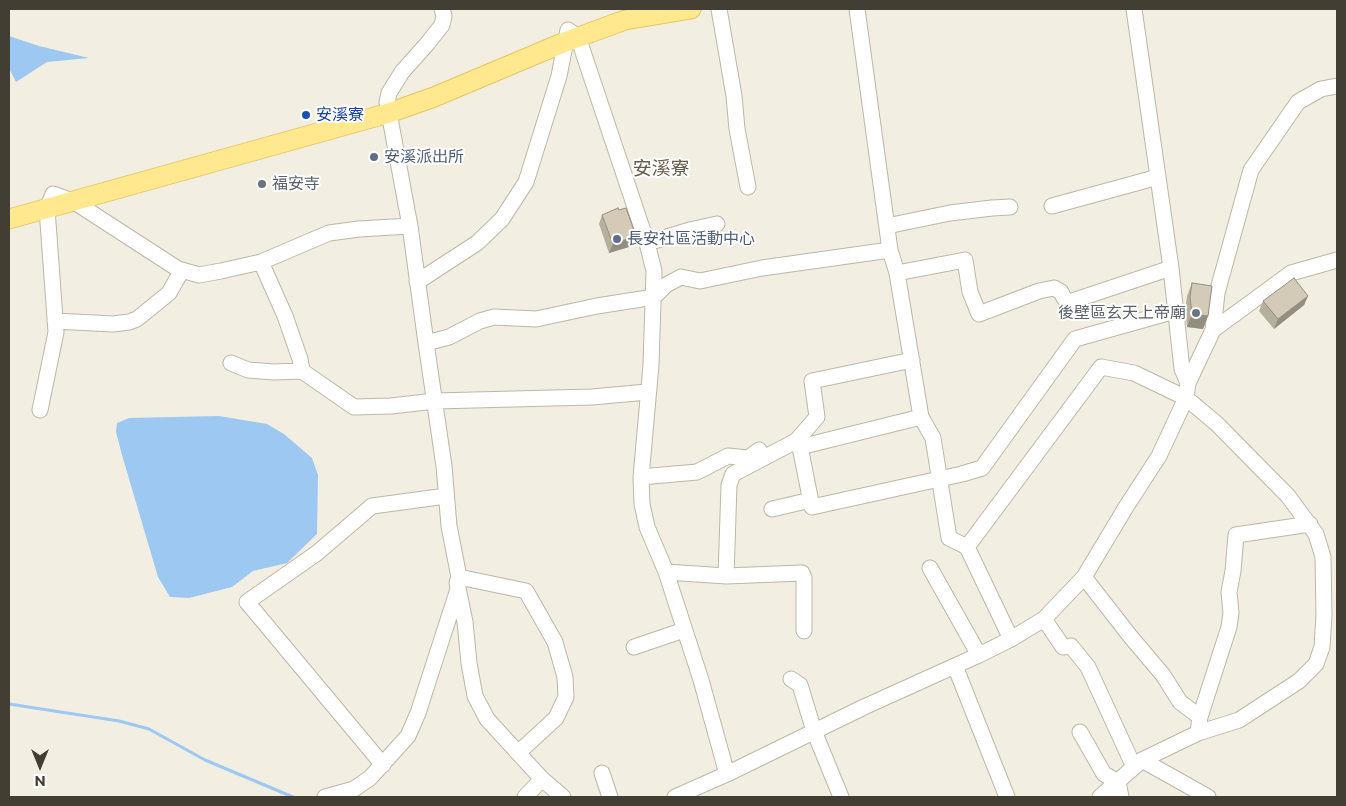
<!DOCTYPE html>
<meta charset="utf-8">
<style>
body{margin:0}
#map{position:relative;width:1346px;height:806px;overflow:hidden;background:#f2eee2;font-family:Montserrat,sans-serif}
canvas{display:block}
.frame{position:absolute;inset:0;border:10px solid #433e33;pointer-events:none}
.north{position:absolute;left:15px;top:741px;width:50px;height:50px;-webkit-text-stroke:4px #fff;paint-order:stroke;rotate:180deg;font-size:14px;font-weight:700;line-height:20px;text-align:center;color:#433e33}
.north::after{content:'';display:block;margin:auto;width:18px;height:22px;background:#433e33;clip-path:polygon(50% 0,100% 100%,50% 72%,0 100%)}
</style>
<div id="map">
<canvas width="1346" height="806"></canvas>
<div class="frame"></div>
<div class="north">N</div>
</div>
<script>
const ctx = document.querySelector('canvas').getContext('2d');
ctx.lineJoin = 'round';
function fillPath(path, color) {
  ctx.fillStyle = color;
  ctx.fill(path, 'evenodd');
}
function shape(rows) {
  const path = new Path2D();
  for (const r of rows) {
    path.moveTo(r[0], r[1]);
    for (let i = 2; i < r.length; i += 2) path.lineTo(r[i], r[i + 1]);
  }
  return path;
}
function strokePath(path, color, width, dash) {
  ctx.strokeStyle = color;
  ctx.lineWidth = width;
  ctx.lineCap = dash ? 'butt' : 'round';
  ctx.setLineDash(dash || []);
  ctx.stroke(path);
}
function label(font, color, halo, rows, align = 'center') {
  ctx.font = font + ' Montserrat,"Noto Sans TC",sans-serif';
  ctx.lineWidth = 4;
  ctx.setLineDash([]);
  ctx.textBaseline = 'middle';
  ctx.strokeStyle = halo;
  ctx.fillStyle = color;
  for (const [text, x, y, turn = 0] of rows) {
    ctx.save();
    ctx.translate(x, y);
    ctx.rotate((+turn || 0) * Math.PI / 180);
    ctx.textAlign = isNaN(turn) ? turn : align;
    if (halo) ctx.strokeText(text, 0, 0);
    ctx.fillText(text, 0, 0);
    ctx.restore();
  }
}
fillPath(shape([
 [9,36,39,46,89,58,47,62,16,82,9,68],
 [219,416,267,424,284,434,312,458,318,475,317,534,287,563,253,571,232,587,189,598,170,597,158,577,122,455,116,432,117,423,129,418]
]), '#9cc8f1');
strokePath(shape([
 [9,704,119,721,149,729,205,760,293,797]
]), '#9cc8f1', 3);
const minor = shape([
 [442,9,444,16,442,25,427,44,402,72,389,93,387,102,410,226,426,343,444,466,449,526,459,577,457,583,465,622,469,663,475,696,487,719,542,779,563,797],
 [719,9,734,96,737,129,748,187],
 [857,9,890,250,897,273,921,417,933,438,949,538,967,547,1011,639],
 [1052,206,1158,177],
 [887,226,950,213,992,208,1010,207],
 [647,243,690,230,717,224],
 [261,262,285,316,300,359,302,371,354,407,391,406,435,401,592,397,647,392],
 [897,273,965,260,970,292,979,314,1039,291,1054,288,1061,292,1064,298,1069,302,1171,268],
 [417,282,477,243,502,219,526,182,559,76,568,30,578,37,647,243,654,271,651,365,641,477,642,504,647,527,666,572,701,680,727,774],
 [55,321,113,324,129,322,137,319,169,293,182,270],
 [1213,330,1217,293,1251,170,1298,102,1321,89,1337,86],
 [426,343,449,337,480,321,494,317,536,319,597,306,654,297,666,285,681,277,700,281,762,268,890,250],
 [231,363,248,370,274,372,302,371],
 [1188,383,1213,330,1291,273,1337,260],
 [40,410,56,332,47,209,53,194,73,201,178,269,199,275,221,271,261,262,329,233,359,229,410,226],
 [921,417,800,447,812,507,962,474,982,468,1075,339,1175,311],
 [796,441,817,417,812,381,912,360],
 [641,477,697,472,728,456,748,458,759,450],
 [772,509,811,500],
 [967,547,1101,367,1134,373,1186,398,1217,424,1288,496,1316,534,1323,557,1324,615,1322,647,1316,664,1299,681,1239,720,1198,733,1142,760,1100,797],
 [930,568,979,655],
 [666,572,726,576,802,573,804,578,804,631],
 [726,576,729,485,733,474,796,441,800,447],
 [459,577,526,591,555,642,565,677,566,697,556,718,518,753],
 [1084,577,1130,636,1163,675,1180,702,1200,717],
 [1044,619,1063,647,1071,646,1088,667,1134,767],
 [634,647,684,630],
 [955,666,1007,797],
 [791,679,800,685,814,731,841,797],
 [1080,732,1104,774,1118,782,1121,797],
 [1198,733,1200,717,1229,627,1231,613,1229,592,1233,571,1236,535,1310,524],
 [1142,760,1208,797],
 [383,765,247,602,317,553,372,506,446,496],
 [602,773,610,797],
 [325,797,354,789,370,778,408,736,418,713,458,589],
 [525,797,542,779],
 [675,797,727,774,864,707,979,655,1011,639,1044,619,1084,577,1126,507,1159,456,1186,398,1188,383,1182,369,1171,268,1134,9]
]);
const major = shape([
 [9,219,389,113,434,97,565,42,625,20,691,9]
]);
strokePath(minor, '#bdb7a5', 17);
strokePath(major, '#e5c75d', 21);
strokePath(minor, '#fff', 15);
strokePath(major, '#ffe88e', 19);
fillPath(shape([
 [602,215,632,246,609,253,599,224],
 [1192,283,1208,316,1203,329,1187,327,1185,310,1187,296],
 [1308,296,1304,305,1274,329,1259,311,1263,301]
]), '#b5af9e');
fillPath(shape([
 [636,236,632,246,609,253,613,244],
 [1308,296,1304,305,1274,329,1278,319],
 [1192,314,1208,316,1203,329,1187,327]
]), '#948e81');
const building = shape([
 [618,208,619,210,626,208,636,236,613,244,602,215,618,208],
 [1294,278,1308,296,1278,319,1263,301,1294,278],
 [1192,283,1212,286,1208,316,1192,314,1190,297,1192,283]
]);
fillPath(building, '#d3cbb8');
strokePath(building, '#948e81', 1);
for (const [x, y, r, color] of [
 [306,115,5,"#1a4fb4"],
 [374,157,5,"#5c6f8a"],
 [262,184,5,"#6b7280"],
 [617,239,5,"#5c6f8a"],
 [1196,313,5,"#6b7280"]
]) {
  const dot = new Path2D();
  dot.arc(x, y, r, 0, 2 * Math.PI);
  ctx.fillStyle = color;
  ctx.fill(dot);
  strokePath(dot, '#fff', 2);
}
label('16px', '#164399', '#fff', [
 ["安溪寮",316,115]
], 'left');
label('16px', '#4e5e75', '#fff', [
 ["安溪派出所",384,157],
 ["長安社區活動中心",627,239]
], 'left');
label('16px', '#5b616d', '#fff', [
 ["福安寺",272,184],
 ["後壁區玄天上帝廟",1186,313,"right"]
], 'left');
label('19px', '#665d4a', '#fff', [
 ["安溪寮",661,169]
]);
</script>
